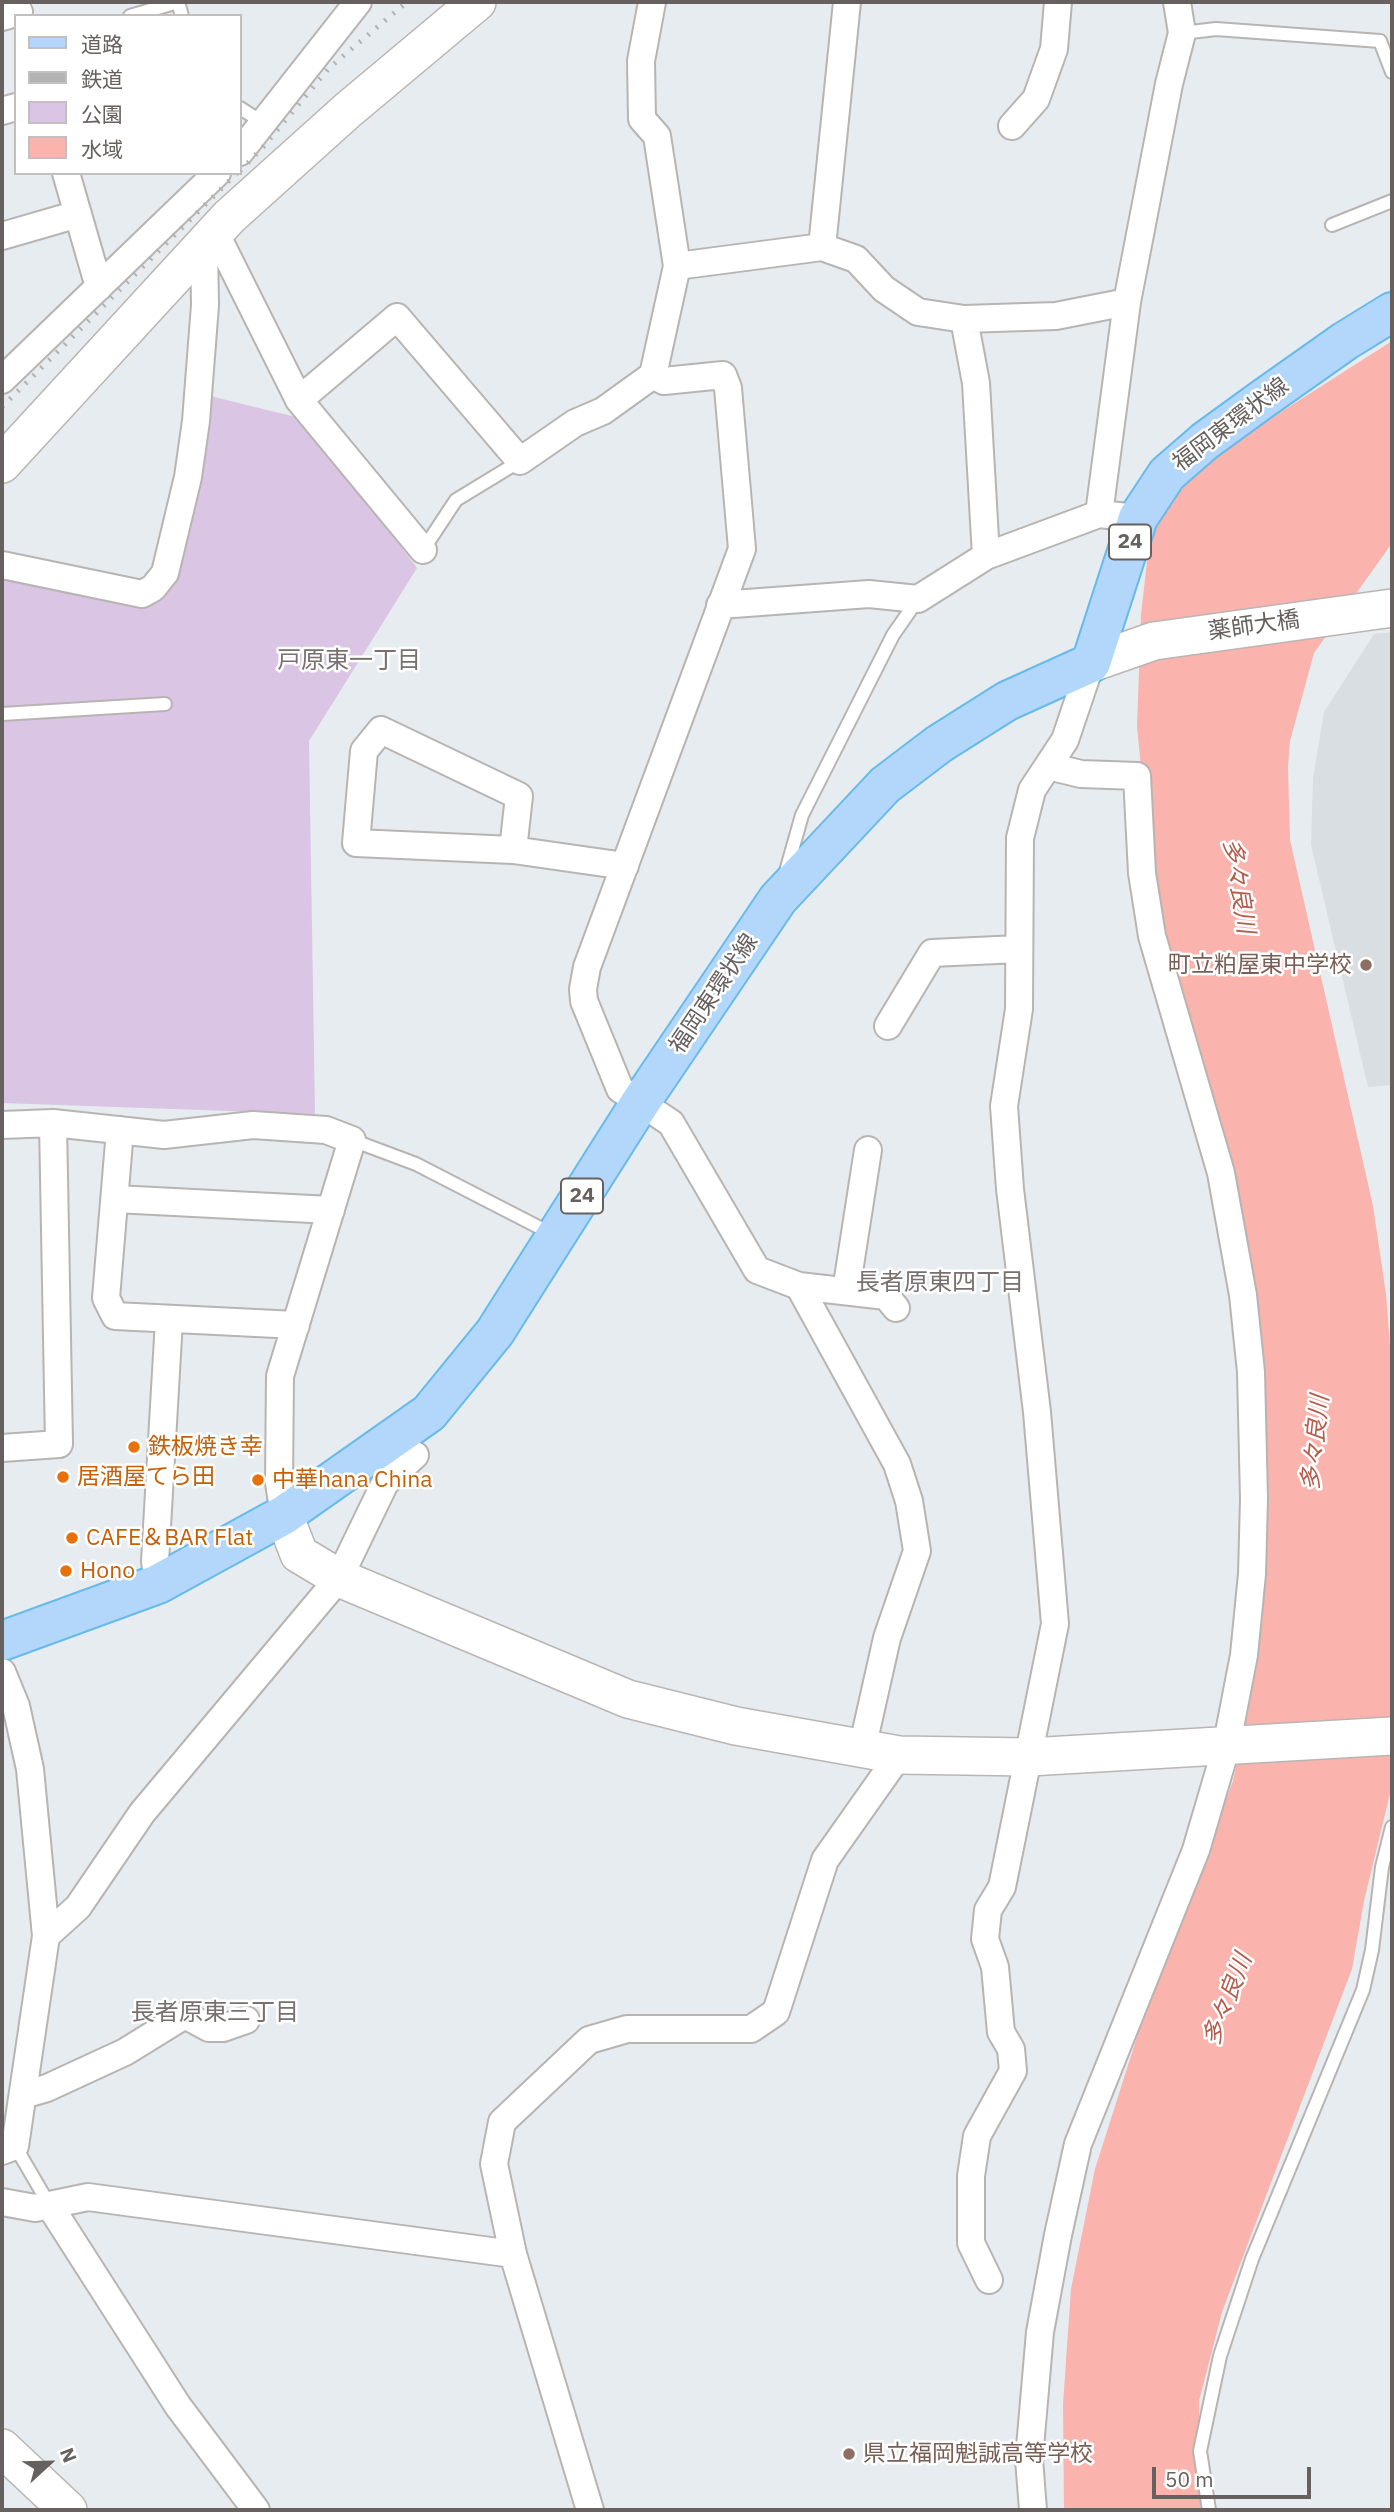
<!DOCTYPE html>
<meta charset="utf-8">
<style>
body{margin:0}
#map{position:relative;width:1394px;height:2512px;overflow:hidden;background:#e7ecf0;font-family:"IBM Plex Sans","Noto Sans JP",sans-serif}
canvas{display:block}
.frame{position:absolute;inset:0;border:4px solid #66605e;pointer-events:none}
.legend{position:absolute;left:14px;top:14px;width:228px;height:161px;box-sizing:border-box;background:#fff;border:2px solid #c2bfbf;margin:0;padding:9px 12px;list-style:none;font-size:21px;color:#66605e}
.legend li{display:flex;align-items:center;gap:14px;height:35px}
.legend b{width:35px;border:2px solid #c2bfbf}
.north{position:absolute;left:14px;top:2428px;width:70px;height:70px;-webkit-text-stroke:5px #fff;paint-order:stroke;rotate:68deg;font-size:19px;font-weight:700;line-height:28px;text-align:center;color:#66605e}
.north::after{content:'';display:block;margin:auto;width:24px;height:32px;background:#66605e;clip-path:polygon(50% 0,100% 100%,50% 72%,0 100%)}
.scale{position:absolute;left:1152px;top:2467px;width:159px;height:32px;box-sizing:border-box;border:4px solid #66605e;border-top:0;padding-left:9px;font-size:21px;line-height:24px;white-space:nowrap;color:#66605e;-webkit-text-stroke:5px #fff;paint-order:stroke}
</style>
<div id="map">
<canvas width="1394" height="2512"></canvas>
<div class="frame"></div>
<ul class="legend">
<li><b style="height:9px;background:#b2d7fa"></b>道路</li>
<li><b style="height:9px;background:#b4b3b3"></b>鉄道</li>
<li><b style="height:19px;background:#dac5e5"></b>公園</li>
<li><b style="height:19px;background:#fab3ad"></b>水域</li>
</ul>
<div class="north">N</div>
<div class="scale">50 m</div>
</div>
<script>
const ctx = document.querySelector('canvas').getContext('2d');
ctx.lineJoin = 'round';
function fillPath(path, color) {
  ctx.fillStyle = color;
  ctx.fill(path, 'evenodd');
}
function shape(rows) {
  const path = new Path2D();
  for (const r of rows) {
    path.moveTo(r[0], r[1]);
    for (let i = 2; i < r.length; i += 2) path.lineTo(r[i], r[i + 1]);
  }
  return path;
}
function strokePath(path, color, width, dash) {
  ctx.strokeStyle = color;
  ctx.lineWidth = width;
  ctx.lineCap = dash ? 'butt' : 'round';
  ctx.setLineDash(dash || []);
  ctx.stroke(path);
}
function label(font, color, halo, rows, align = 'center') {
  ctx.font = font + ' "IBM Plex Sans","Noto Sans JP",sans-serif';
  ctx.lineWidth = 5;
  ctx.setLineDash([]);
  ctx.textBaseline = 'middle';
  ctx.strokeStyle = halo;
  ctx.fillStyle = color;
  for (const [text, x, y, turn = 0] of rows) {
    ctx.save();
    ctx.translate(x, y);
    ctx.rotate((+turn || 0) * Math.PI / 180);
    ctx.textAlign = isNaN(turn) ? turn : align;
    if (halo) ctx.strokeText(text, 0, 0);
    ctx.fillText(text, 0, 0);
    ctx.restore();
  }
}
fillPath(shape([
 [1392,632,1392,1085,1368,1087,1311,845,1313,778,1324,712,1374,634]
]), '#d8dee2');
fillPath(shape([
 [210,396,304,419,417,568,309,741,315,1114,2,1103,2,572,152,602]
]), '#dac5e5');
fillPath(shape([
 [1392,341,1392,543,1314,653,1290,741,1288,767,1290,840,1373,1206,1386,1294,1392,1372,1392,1785,1364,1901,1352,1969,1222,2312,1199,2401,1201,2494,1205,2510,1064,2510,1063,2404,1071,2289,1095,2169,1137,2037,1233,1781,1248,1712,1262,1602,1268,1467,1256,1321,1184,1005,1152,881,1137,726,1141,615,1151,526,1186,481,1259,426]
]), '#fab3ad');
const lane = shape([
 [178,2,182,16],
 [130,16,178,2],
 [1182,33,1216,29,1380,41,1392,72],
 [240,108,265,124],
 [1332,225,1392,201],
 [423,550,456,500,520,461],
 [2,714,165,704],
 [785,875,802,815,893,635,918,599],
 [352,1140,416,1164,554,1235],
 [15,2146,50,2206],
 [1209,2510,1200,2451,1220,2356,1252,2259,1363,1990,1372,1950,1382,1867,1392,1827]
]);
const street = shape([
 [652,2,641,61,642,119,657,136,677,266,653,375,664,381,723,375,728,388,742,549,587,967,583,989,584,1001,620,1089,671,1123,757,1270,799,1286,897,1464,909,1501,917,1551,887,1638,862,1749],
 [2,17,19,12],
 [2,111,16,107],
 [1012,126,1036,99,1054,49,1058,2],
 [240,152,358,2],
 [66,173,99,287],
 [215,232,299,400,423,550],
 [2,236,78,214],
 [822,247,847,2],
 [677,266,822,247,856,259,884,289,918,312,964,319,1056,316,1127,302],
 [964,319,976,383,986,556],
 [2,380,217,173],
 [299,400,397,317,520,461,575,423,603,411,653,375],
 [1099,514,1127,302,1169,84,1182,33,1177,2],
 [2,565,142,594,153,588,165,573,188,477,196,421,205,305,204,245],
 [720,605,869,594,918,599,986,556,1099,514,1138,518],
 [513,850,519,796,381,730,364,751,356,843,513,850,625,866],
 [888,1026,932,953,1019,949],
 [2,1125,53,1123,164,1135,253,1125,326,1130,352,1140,280,1376,279,1483,284,1515],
 [120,1130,106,1298,115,1316,296,1325],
 [115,1199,331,1210],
 [799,1286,886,1296,896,1308],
 [846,1291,868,1150],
 [2,1448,59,1444,53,1123],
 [158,1584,155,1561,169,1320],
 [2,1672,16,1706,30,1769,46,1936,15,2146,2,2151],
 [46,1936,78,1907,142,1813,339,1578,385,1483,415,1455],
 [23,2095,47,2088,125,2052,185,2015,209,2028,223,2028,246,2020],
 [2,2202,35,2208,88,2197,513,2254],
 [50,2206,178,2406,256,2510],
 [989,2280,971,2243,971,2176,977,2136,1013,2071,1011,2049,1001,2032,995,1967,985,1939,988,1910,1002,1887,1055,1624,1037,1412,1010,1189,1004,1106,1019,1009,1020,838,1032,790,1065,740,1091,663],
 [590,2510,513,2254,494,2164,502,2122,589,2040,627,2029,751,2029,776,2012,825,1860,899,1755],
 [1033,2510,1029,2459,1040,2332,1058,2235,1078,2144,1196,1850,1226,1748,1244,1655,1252,1574,1254,1499,1251,1372,1243,1295,1221,1173,1152,936,1142,873,1137,776,1081,774,1048,766]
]);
const secondary = shape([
 [2,464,229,217,348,110,477,2],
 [1091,663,1154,641,1392,608],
 [284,1515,299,1554,339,1578,628,1699,736,1726,899,1755,1029,1757,1392,1736],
 [2,2448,68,2510]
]);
const primary = shape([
 [2,1641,158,1584,284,1515,429,1413,495,1332,640,1103,778,899,885,785,939,744,1007,701,1091,663,1138,518,1167,474,1205,441,1260,401,1345,341,1392,312]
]);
strokePath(lane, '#b8b4b2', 16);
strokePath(street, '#b8b4b2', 30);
strokePath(secondary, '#bab5b3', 40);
strokePath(primary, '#67bae9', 42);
strokePath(lane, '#fff', 12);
strokePath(street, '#fff', 26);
strokePath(secondary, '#fff', 37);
strokePath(primary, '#b2d7fa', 38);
strokePath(shape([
 [240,171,264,146,329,68,407,2],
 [2,407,237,173]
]), '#b4b3b3', 5, [2, 9]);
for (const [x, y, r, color] of [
 [1366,965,7,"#8d6e63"],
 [134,1447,7,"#e8710a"],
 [63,1477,7,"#e8710a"],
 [258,1480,7,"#e8710a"],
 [72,1538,7,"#e8710a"],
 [66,1571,7,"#e8710a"],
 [849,2454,7,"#8d6e63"]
]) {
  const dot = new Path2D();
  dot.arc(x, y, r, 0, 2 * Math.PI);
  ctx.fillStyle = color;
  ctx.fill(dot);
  strokePath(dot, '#fff', 2.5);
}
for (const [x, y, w] of [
 [1130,542,42],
 [582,1196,42]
]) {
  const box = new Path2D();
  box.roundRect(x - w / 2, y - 17.5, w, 35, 5);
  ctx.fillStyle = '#fff';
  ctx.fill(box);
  strokePath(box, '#66605e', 2);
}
label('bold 21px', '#66605e', null, [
 ["24",1130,542],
 ["24",582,1196]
]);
label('23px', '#66605e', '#fff', [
 ["福岡東環状線",1231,425,-37],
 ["薬師大橋",1254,626,-8],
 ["福岡東環状線",714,994,-56]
]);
label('23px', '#785e54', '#fff', [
 ["町立粕屋東中学校",1352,965],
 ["県立福岡魁誠高等学校",863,2454,"left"]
], 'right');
label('23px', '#c56008', '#fff', [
 ["鉄板焼き幸",148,1447],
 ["居酒屋てら田",77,1477],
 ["中華hana China",272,1480],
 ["CAFE＆BAR Flat",86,1538],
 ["Hono",80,1571]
], 'left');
label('24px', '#78716f', '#fff', [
 ["戸原東一丁目",349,661],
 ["長者原東四丁目",940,1283],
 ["長者原東三丁目",215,2013]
]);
label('italic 24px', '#b45c4d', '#fff', [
 ["多々良川",1238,886,81],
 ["多々良川",1316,1443,-84],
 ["多々良川",1228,2000,-69]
]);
</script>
